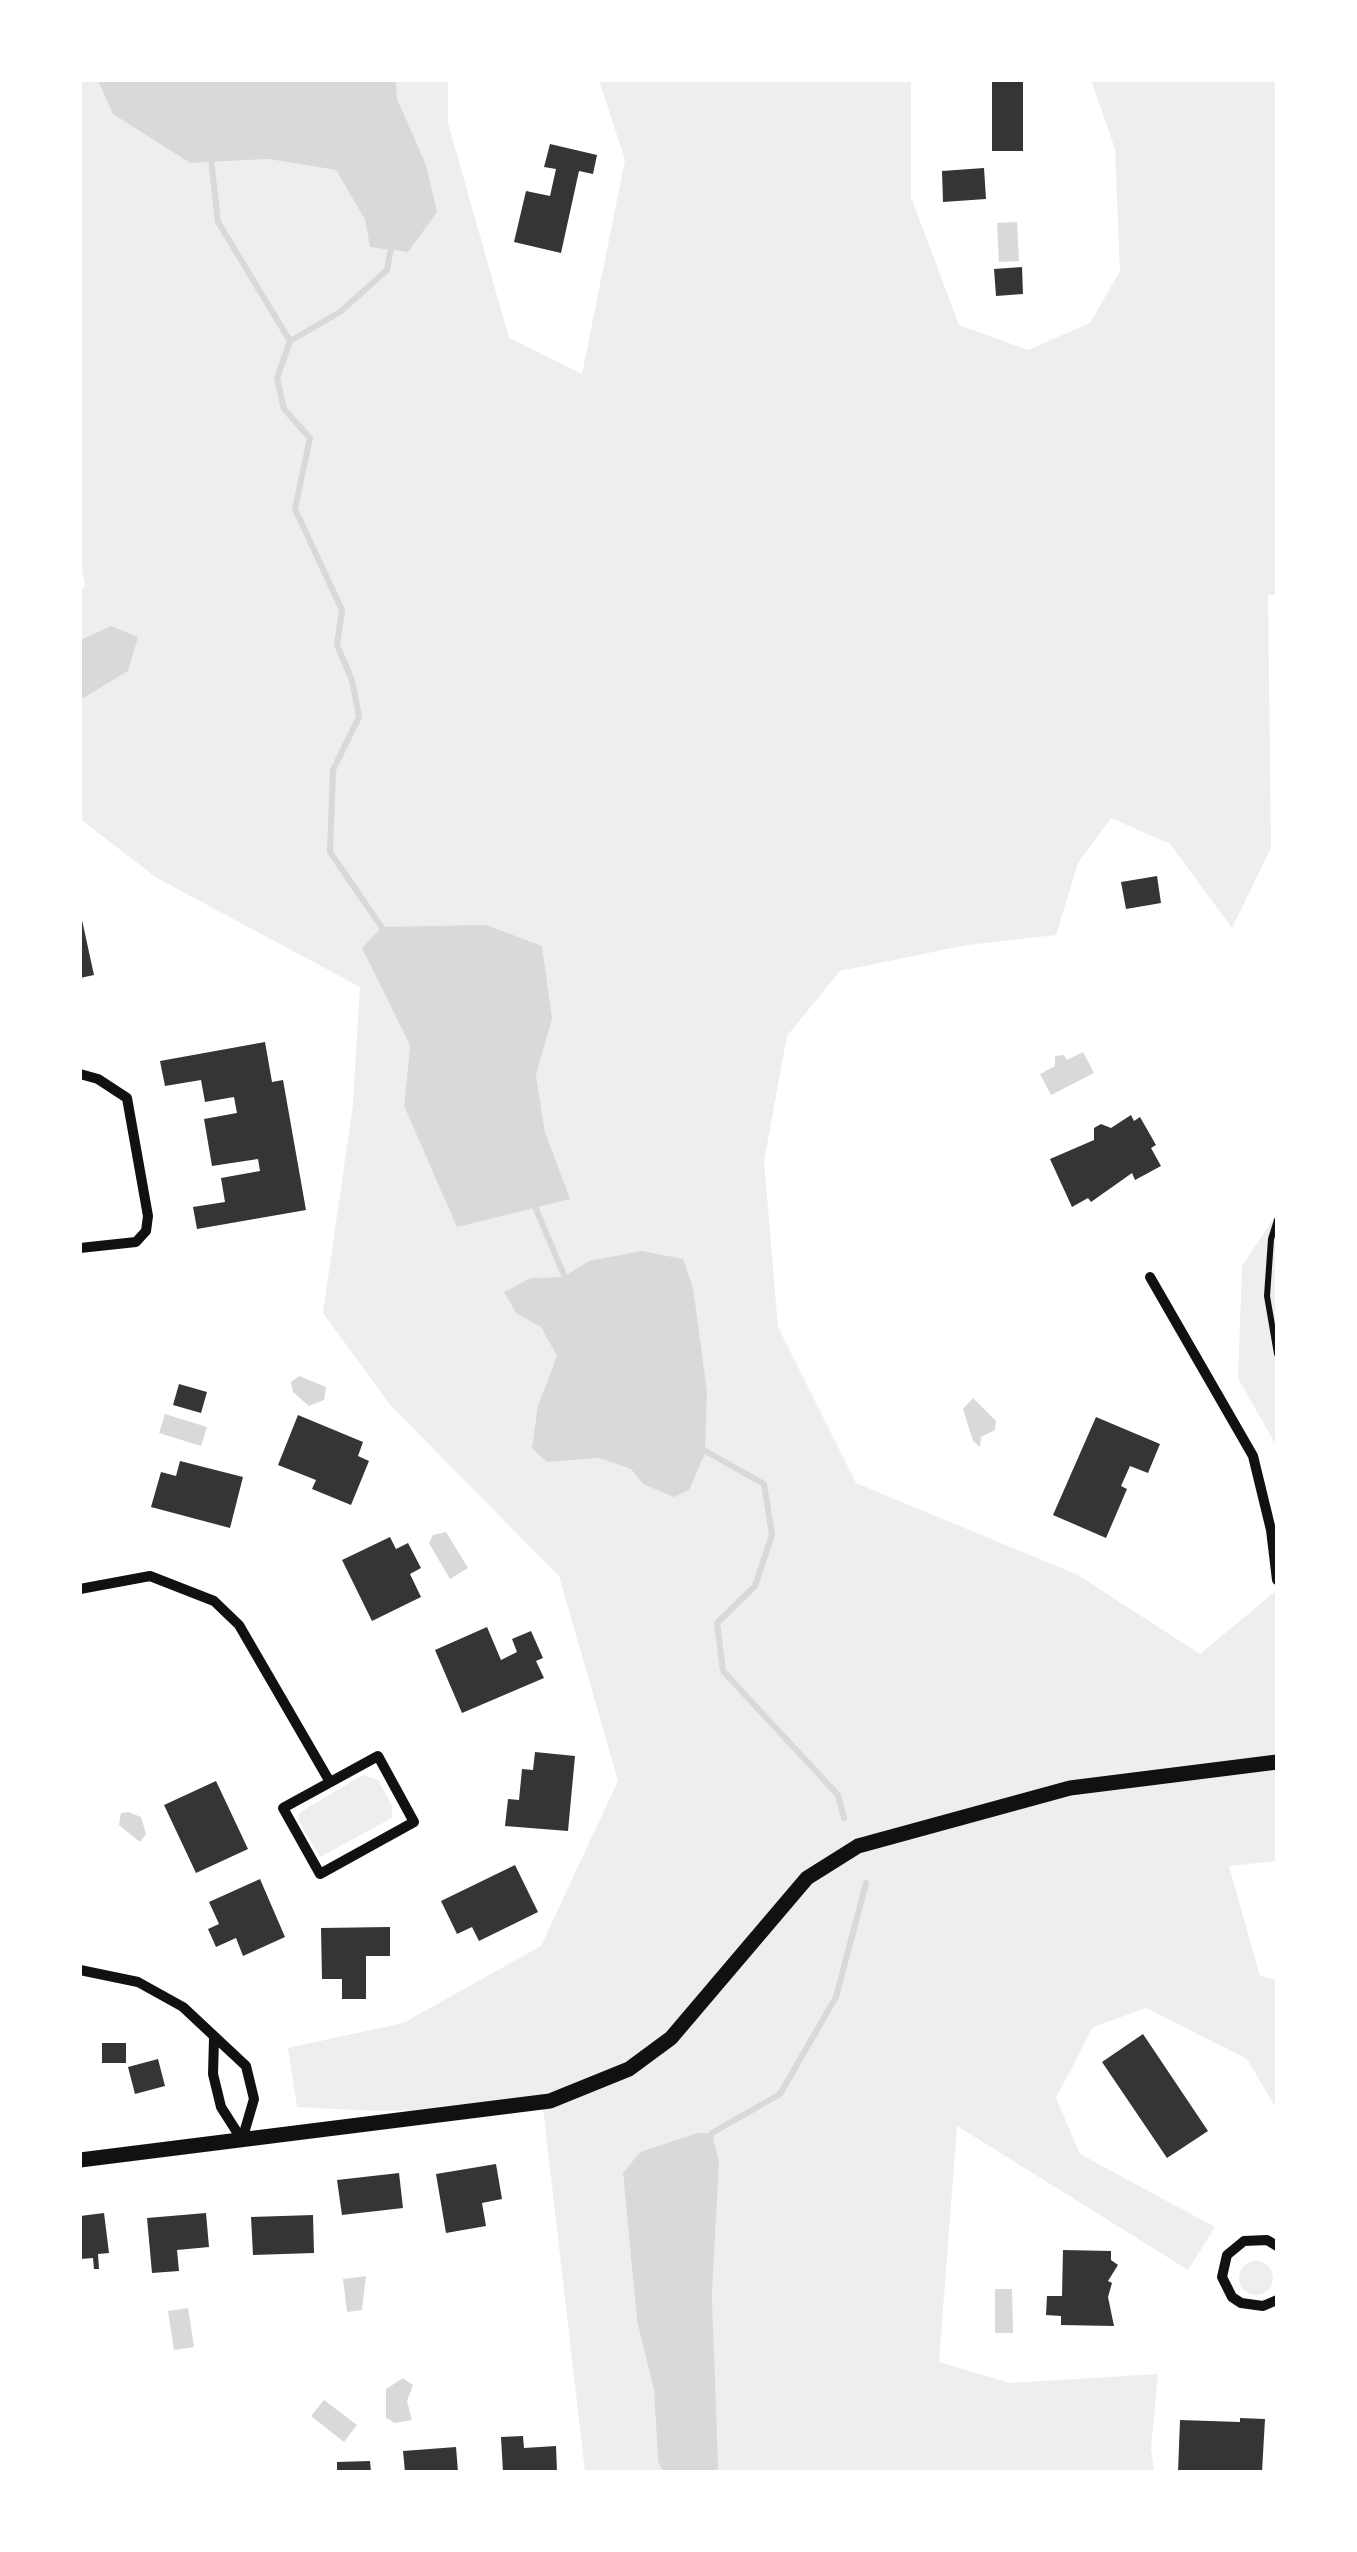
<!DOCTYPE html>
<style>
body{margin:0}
#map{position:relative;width:1357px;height:2552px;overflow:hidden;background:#fff;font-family:"Nunito Sans",sans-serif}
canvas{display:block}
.frame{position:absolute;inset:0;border:82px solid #fff;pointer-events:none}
</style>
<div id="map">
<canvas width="1357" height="2552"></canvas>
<div class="frame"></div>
</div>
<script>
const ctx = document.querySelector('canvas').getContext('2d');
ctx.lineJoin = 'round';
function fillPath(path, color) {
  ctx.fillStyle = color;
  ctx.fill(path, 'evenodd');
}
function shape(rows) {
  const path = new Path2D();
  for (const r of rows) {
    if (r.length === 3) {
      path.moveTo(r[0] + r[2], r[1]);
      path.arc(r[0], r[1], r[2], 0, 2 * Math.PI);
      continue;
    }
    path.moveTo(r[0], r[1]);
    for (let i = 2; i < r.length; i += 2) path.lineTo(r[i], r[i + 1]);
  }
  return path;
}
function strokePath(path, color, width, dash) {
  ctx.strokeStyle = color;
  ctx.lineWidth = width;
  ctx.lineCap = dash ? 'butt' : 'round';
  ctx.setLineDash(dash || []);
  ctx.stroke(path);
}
fillPath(shape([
 [80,80,98,80,114,114,190,163,268,159,336,170,365,220,370,247,397,99,396,80,448,80,448,123,509,338,582,374,625,160,599,80,911,80,911,197,959,325,1028,350,1090,323,1120,271,1115,149,1091,80,1277,80,1277,595,1268,595,1271,848,1232,928,1170,844,1111,818,1078,863,1056,935,967,945,840,971,787,1036,764,1161,778,1327,856,1483,1078,1575,1200,1654,1277,1590,1277,1861,1229,1866,1260,1976,1277,1980,1277,2110,1247,2059,1146,2008,1093,2027,1056,2098,1080,2154,1215,2227,1188,2270,957,2126,939,2362,1010,2383,1158,2374,1151,2449,1154,2472,717,2472,712,2296,719,2162,712,2133,696,2133,640,2152,623,2173,637,2321,654,2390,658,2461,663,2472,585,2472,543,2108,377,2111,297,2107,288,2048,403,2023,541,1946,618,1781,559,1576,391,1406,323,1313,353,1104,360,987,157,878,80,819,80,700,128,671,111,626,80,640,80,591,85,587,80,557],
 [392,1003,552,1019,536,1075,545,1132,569,1199,457,1226,404,1106,410,1045],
 [589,1261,700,1345,707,1391,643,1484,631,1469,599,1458,547,1462,538,1405,557,1356,541,1327,531,1278,563,1277],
 [1277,1213,1277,1447,1238,1378,1242,1266],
 [363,1775,378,1780,392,1806,392,1818,320,1857,299,1821,299,1813],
 [1256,2278,17]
]), '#eee');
fillPath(shape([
 [98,80,396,80,397,99,426,165,437,212,408,252,370,247,365,220,336,170,268,159,190,163,113,114],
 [1017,222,1019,261,999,262,997,223],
 [111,626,138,637,128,671,80,700,80,640],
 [486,925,542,946,552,1019,536,1075,545,1132,570,1199,457,1227,404,1106,410,1045,362,948,382,927],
 [1083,1052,1094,1073,1051,1095,1040,1074,1055,1066,1055,1056,1064,1055,1067,1060],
 [642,1251,683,1259,693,1288,707,1391,705,1453,689,1490,674,1497,643,1484,631,1469,599,1458,547,1462,532,1448,538,1405,557,1356,541,1327,516,1313,504,1292,531,1278,563,1277,589,1261],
 [299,1376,326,1387,324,1400,309,1406,293,1392,291,1382],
 [973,1398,996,1421,995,1430,981,1437,980,1447,973,1441,963,1409],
 [165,1414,207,1427,201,1446,159,1433],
 [446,1532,468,1568,450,1579,429,1543,433,1535],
 [128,1812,141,1817,146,1834,140,1842,119,1825,121,1813],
 [697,2133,712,2133,719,2162,712,2296,718,2466,717,2472,663,2472,658,2461,654,2390,637,2321,623,2173,640,2152],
 [366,2276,362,2310,347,2312,343,2279],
 [995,2289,1012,2289,1013,2333,995,2333],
 [188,2308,194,2347,174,2350,168,2311],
 [403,2378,413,2385,407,2401,412,2420,395,2423,386,2418,386,2389],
 [324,2400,357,2425,344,2442,311,2416]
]), '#d9d9d9');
strokePath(shape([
 [211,159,218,222,290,341],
 [385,932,330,852,333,770,359,717,352,680,337,645,342,610,295,509,310,438,284,409,277,378,290,341,340,312,387,270,392,243],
 [533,1202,567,1282],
 [700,1448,764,1484,772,1535,755,1586,717,1623,723,1671,838,1795,844,1818],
 [709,2140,712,2133,780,2094,836,1997,866,1883]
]), '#d9d9d9', 6);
fillPath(shape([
 [992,80,1023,80,1023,151,992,151],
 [550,144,597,155,593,174,579,171,561,253,514,242,526,191,550,196,556,169,544,167],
 [984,168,986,199,943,202,942,171],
 [1022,267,1023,294,996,296,994,269],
 [1157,876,1161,903,1126,909,1121,882],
 [82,920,94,975,80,978,80,921],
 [265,1042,272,1082,283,1080,306,1210,197,1229,193,1207,225,1202,221,1178,260,1171,258,1159,212,1166,204,1119,237,1113,234,1097,205,1102,201,1080,165,1086,160,1061],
 [1131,1115,1134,1121,1140,1117,1156,1145,1151,1148,1161,1166,1135,1180,1132,1173,1091,1202,1088,1198,1072,1207,1050,1159,1094,1140,1094,1128,1101,1124,1111,1128],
 [179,1384,207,1392,201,1413,173,1405],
 [298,1415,363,1442,358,1456,369,1461,351,1505,312,1489,316,1480,278,1465],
 [1096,1417,1160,1444,1148,1473,1130,1466,1121,1486,1127,1489,1106,1538,1053,1515],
 [180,1461,243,1477,230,1528,151,1507,161,1472,176,1476],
 [390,1537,396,1549,408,1543,421,1568,410,1574,421,1597,372,1621,342,1560],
 [487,1627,501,1660,517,1652,512,1639,531,1631,543,1658,536,1661,544,1678,462,1713,435,1650],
 [535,1752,575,1756,568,1831,505,1826,508,1799,519,1800,522,1769,533,1770],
 [216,1781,248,1849,196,1873,164,1805],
 [515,1865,538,1912,479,1941,472,1927,457,1934,441,1901],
 [260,1879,285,1937,243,1956,236,1938,216,1947,208,1929,219,1924,209,1902],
 [390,1927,390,1956,366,1956,366,1999,342,1999,342,1979,322,1979,321,1928],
 [1143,2034,1208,2131,1167,2158,1102,2062],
 [102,2043,126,2043,126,2063,102,2063],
 [158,2059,165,2086,135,2094,128,2067],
 [496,2164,502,2199,482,2203,486,2226,446,2233,436,2174],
 [399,2173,403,2208,342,2215,337,2180],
 [104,2213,109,2253,98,2254,99,2269,94,2269,93,2258,80,2259,80,2216],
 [206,2213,209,2247,177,2250,179,2271,152,2273,147,2218],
 [313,2215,314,2253,253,2255,251,2217],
 [1063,2250,1111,2251,1111,2260,1118,2265,1108,2281,1112,2283,1108,2297,1114,2326,1061,2325,1061,2316,1046,2315,1047,2296,1062,2296],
 [1240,2418,1265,2419,1262,2472,1178,2472,1180,2420,1240,2422],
 [523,2436,524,2448,556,2446,557,2472,503,2472,501,2437],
 [456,2447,458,2472,405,2472,403,2451],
 [370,2461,371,2472,337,2472,337,2462]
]), '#353535');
strokePath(shape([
 [1277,1220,1271,1239,1267,1296,1277,1354]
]), '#111', 6);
strokePath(shape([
 [80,1074,98,1079,127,1098,148,1216,146,1231,136,1242,80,1248],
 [1150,1277,1253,1456,1271,1530,1277,1580],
 [80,1589,150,1576,214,1601,239,1625,330,1782],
 [378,1756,414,1822,320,1874,283,1808,378,1756],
 [80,1970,138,1982,183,2007,246,2066,254,2099,242,2140],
 [214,2039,213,2074,221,2107,242,2140],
 [1277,2246,1267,2240,1244,2241,1227,2255,1222,2277,1232,2297,1241,2303,1263,2306,1277,2300]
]), '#111', 10);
strokePath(shape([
 [80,2160,550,2101,629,2069,671,2038,807,1878,858,1846,1070,1788,1277,1762]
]), '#111', 15);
</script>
